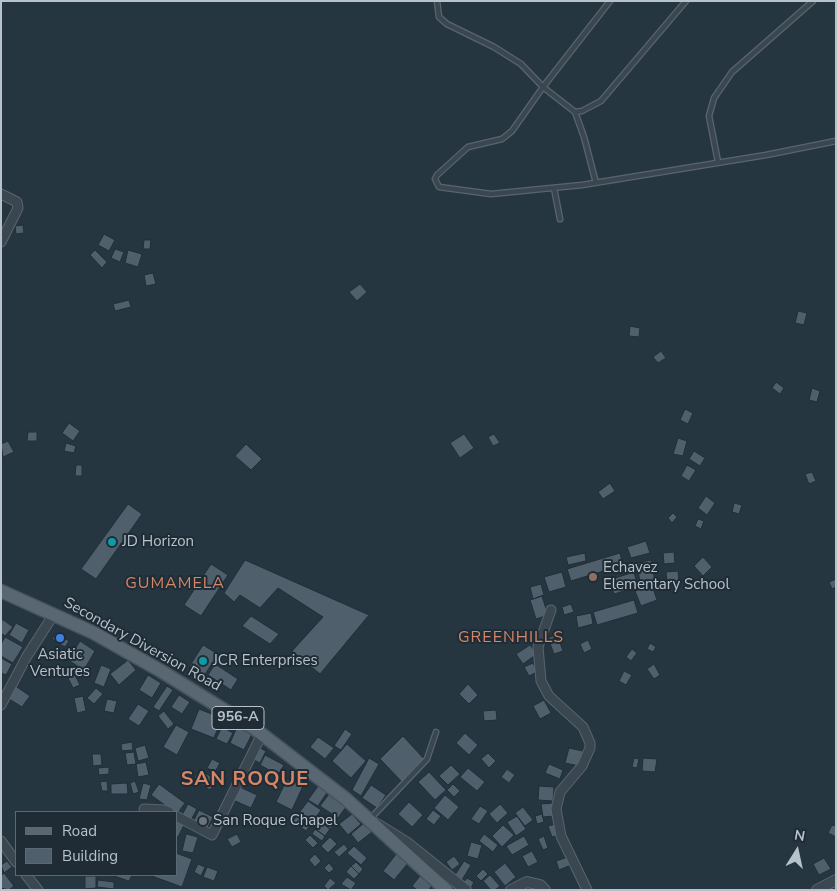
<!DOCTYPE html>
<style>
body{margin:0}
#map{position:relative;width:837px;height:891px;overflow:hidden;background:#263641;font-family:"Nunito Sans",sans-serif}
canvas{display:block}
.frame{position:absolute;inset:0;border:2px solid #b7c2cb;pointer-events:none}
.legend{position:absolute;left:15px;top:811px;width:162px;height:65px;box-sizing:border-box;background:#1f2c36;border:1px solid #5c6872;margin:0;padding:6px 9px;list-style:none;font-size:15px;color:#b7c2cb}
.legend li{display:flex;align-items:center;gap:10px;height:25px}
.legend b{width:25px;border:1px solid #5c6872}
.north{position:absolute;left:772px;top:826px;width:50px;height:50px;-webkit-text-stroke:4px #1f2c36;paint-order:stroke;rotate:10deg;font-size:14px;font-weight:700;line-height:20px;text-align:center;color:#b7c2cb}
.north::after{content:'';display:block;margin:auto;width:18px;height:22px;background:#b7c2cb;clip-path:polygon(50% 0,100% 100%,50% 72%,0 100%)}
</style>
<div id="map">
<canvas width="837" height="891"></canvas>
<div class="frame"></div>
<ul class="legend">
<li><b style="height:6px;background:#586771"></b>Road</li>
<li><b style="height:14px;background:#4f606c"></b>Building</li>
</ul>
<div class="north">N</div>
</div>
<script>
const ctx = document.querySelector('canvas').getContext('2d');
ctx.lineJoin = 'round';
function fillPath(path, color) {
  ctx.fillStyle = color;
  ctx.fill(path, 'evenodd');
}
function shape(rows) {
  const path = new Path2D();
  for (const r of rows) {
    path.moveTo(r[0], r[1]);
    for (let i = 2; i < r.length; i += 2) path.lineTo(r[i], r[i + 1]);
  }
  return path;
}
function strokePath(path, color, width, dash) {
  ctx.strokeStyle = color;
  ctx.lineWidth = width;
  ctx.lineCap = dash ? 'butt' : 'round';
  ctx.setLineDash(dash || []);
  ctx.stroke(path);
}
function label(font, color, halo, rows, align = 'center') {
  ctx.font = font + ' "Nunito Sans",sans-serif';
  ctx.lineWidth = 4;
  ctx.setLineDash([]);
  ctx.textBaseline = 'middle';
  ctx.strokeStyle = halo;
  ctx.fillStyle = color;
  for (const [text, x, y, turn = 0] of rows) {
    ctx.save();
    ctx.translate(x, y);
    ctx.rotate((+turn || 0) * Math.PI / 180);
    ctx.textAlign = isNaN(turn) ? turn : align;
    if (halo) ctx.strokeText(text, 0, 0);
    ctx.fillText(text, 0, 0);
    ctx.restore();
  }
}
const building = shape([
 [23,225,24,233,16,234,15,226,23,225],
 [104,234,115,240,109,251,98,245,104,234],
 [144,240,151,240,150,249,143,249,144,240],
 [115,249,124,252,120,262,111,258,115,249],
 [95,250,107,262,102,268,90,255,95,250],
 [128,250,142,254,138,267,125,263,128,250],
 [153,273,156,284,146,286,144,275,153,273],
 [360,284,367,292,357,301,349,292,360,284],
 [129,300,131,307,115,311,113,304,129,300],
 [798,311,807,313,804,325,795,323,798,311],
 [630,326,640,328,639,337,629,336,630,326],
 [661,351,666,358,658,363,653,357,661,351],
 [776,382,784,388,780,394,772,388,776,382],
 [812,388,820,391,817,402,809,400,812,388],
 [685,409,693,413,688,424,680,420,685,409],
 [69,423,80,431,73,441,62,433,69,423],
 [28,432,37,432,37,441,27,441,28,432],
 [464,434,474,448,460,458,450,443,464,434],
 [494,434,500,443,493,446,488,437,494,434],
 [678,438,687,441,683,456,673,454,678,438],
 [8,441,14,452,3,457,1,444,8,441],
 [66,443,76,446,74,453,64,451,66,443],
 [246,444,262,459,251,470,235,456,246,444],
 [694,451,705,458,700,466,689,459,694,451],
 [76,465,82,465,82,476,75,476,76,465],
 [687,465,696,470,689,481,681,476,687,465],
 [812,472,816,481,809,484,805,474,812,472],
 [610,483,615,491,603,499,598,492,610,483],
 [706,496,715,503,707,515,698,508,706,496],
 [734,503,742,505,739,514,732,512,734,503],
 [128,504,142,514,96,579,81,569,128,504],
 [673,513,677,517,672,523,668,518,673,513],
 [698,519,704,521,701,529,695,526,698,519],
 [646,541,650,553,631,558,627,547,646,541],
 [674,552,675,563,664,564,663,553,674,552],
 [585,553,586,561,568,565,566,557,585,553],
 [620,553,623,565,571,581,567,569,620,553],
 [703,557,712,567,703,576,694,566,703,557],
 [245,560,369,615,320,674,292,651,323,617,278,588,260,608,240,595,234,602,224,593,245,560],
 [651,560,655,581,640,583,637,563,651,560],
 [211,564,228,575,201,616,184,605,211,564],
 [678,571,679,581,667,582,666,572,678,571],
 [562,572,566,587,549,592,544,577,562,572],
 [634,572,638,587,614,594,609,580,634,572],
 [836,579,836,587,832,589,829,582,836,579],
 [541,584,544,595,533,599,530,587,541,584],
 [652,585,657,600,641,606,635,591,652,585],
 [542,596,548,615,536,619,530,600,542,596],
 [634,600,638,613,597,625,593,612,634,600],
 [571,604,574,612,564,615,562,607,571,604],
 [591,613,593,624,578,628,576,616,591,613],
 [251,616,279,634,270,644,242,626,251,616],
 [2,619,13,627,5,636,1,633,2,619],
 [16,623,29,630,22,643,9,635,16,623],
 [56,633,69,641,65,647,52,639,56,633],
 [557,634,563,651,554,654,548,638,557,634],
 [5,637,23,647,13,663,1,656,1,644,5,637],
 [588,640,592,649,584,653,580,644,588,640],
 [80,641,95,651,84,670,68,660,80,641],
 [650,643,656,647,653,652,647,649,650,643],
 [203,645,218,654,204,676,189,667,203,645],
 [530,645,537,654,523,664,516,654,530,645],
 [632,649,637,653,631,661,626,657,632,649],
 [1,658,12,664,6,675,1,673,1,658],
 [128,660,136,670,119,685,110,674,128,660],
 [533,663,537,672,529,676,524,667,533,663],
 [215,664,238,679,231,690,208,675,215,664],
 [654,664,660,675,654,679,647,669,654,664],
 [101,665,111,669,104,687,94,683,101,665],
 [624,671,632,675,626,685,619,681,624,671],
 [75,675,80,685,73,688,68,678,75,675],
 [148,675,161,683,152,698,139,690,148,675],
 [468,684,478,695,469,704,459,694,468,684],
 [14,685,30,696,22,707,6,697,14,685],
 [167,686,173,690,159,711,153,707,167,686],
 [96,688,103,694,94,704,87,698,96,688],
 [179,695,190,702,182,714,171,707,179,695],
 [83,696,86,711,77,713,74,698,83,696],
 [107,699,117,701,114,713,104,711,107,699],
 [544,700,551,713,540,719,533,706,544,700],
 [138,704,149,711,139,726,128,719,138,704],
 [199,709,222,718,214,738,191,729,199,709],
 [496,710,497,720,484,721,483,711,496,710],
 [164,711,174,724,168,729,158,716,164,711],
 [176,725,189,732,177,755,163,747,176,725],
 [222,727,233,733,227,744,216,739,222,727],
 [237,727,252,734,244,750,230,743,237,727],
 [345,729,352,734,341,750,334,746,345,729],
 [465,733,478,745,469,755,456,743,465,733],
 [403,736,425,760,402,782,380,759,403,736],
 [318,737,334,748,325,759,310,747,318,737],
 [132,742,133,750,122,751,121,744,132,742],
 [347,744,366,761,351,778,332,761,347,744],
 [145,745,149,758,138,761,135,748,145,745],
 [260,748,266,751,260,763,254,760,260,748],
 [569,748,583,751,579,766,565,763,569,748],
 [134,752,136,764,127,765,125,753,134,752],
 [488,753,496,761,489,768,481,759,488,753],
 [92,754,101,754,102,765,93,766,92,754],
 [265,755,284,765,278,775,260,765,265,755],
 [369,758,379,764,361,796,352,790,369,758],
 [634,758,639,759,637,768,632,767,634,758],
 [643,758,657,759,655,772,642,771,643,758],
 [212,759,220,763,215,772,207,768,212,759],
 [146,762,149,775,138,777,136,764,146,762],
 [549,764,563,770,560,779,545,773,549,764],
 [451,765,460,774,448,785,439,776,451,765],
 [109,767,109,774,99,775,98,768,109,767],
 [468,768,485,782,477,791,460,777,468,768],
 [200,769,217,781,210,790,194,778,200,769],
 [507,769,515,775,509,783,501,777,507,769],
 [429,772,446,790,435,800,418,782,429,772],
 [287,779,303,786,292,810,276,802,287,779],
 [107,781,108,791,102,791,100,782,107,781],
 [135,781,139,792,133,794,130,783,135,781],
 [321,782,330,788,318,806,308,800,321,782],
 [127,783,128,794,111,794,111,784,127,783],
 [143,783,151,785,147,800,139,799,143,783],
 [159,784,185,803,177,814,151,795,159,784],
 [453,784,460,791,454,797,447,790,453,784],
 [371,785,386,795,377,808,362,798,371,785],
 [539,786,554,787,553,801,538,800,539,786],
 [240,787,257,795,251,808,233,800,240,787],
 [329,794,346,807,338,818,320,806,329,794],
 [445,795,459,807,448,820,434,808,445,795],
 [308,801,321,810,306,831,293,821,308,801],
 [409,802,423,815,412,827,398,814,409,802],
 [554,803,555,816,543,817,541,804,554,803],
 [188,804,197,809,191,820,182,815,188,804],
 [500,804,508,813,497,823,489,814,500,804],
 [480,806,488,811,479,824,471,819,480,806],
 [523,807,533,820,525,826,515,813,523,807],
 [199,810,213,817,207,829,193,822,199,810],
 [433,810,441,816,434,825,426,819,433,810],
 [352,814,361,824,348,835,339,824,352,814],
 [542,814,544,822,537,824,535,816,542,814],
 [325,816,335,823,330,829,321,822,325,816],
 [517,816,526,829,516,836,507,822,517,816],
 [176,821,184,825,178,837,176,837,176,821],
 [321,822,330,829,325,836,315,829,321,822],
 [364,823,372,832,358,843,351,834,364,823],
 [556,824,560,835,552,837,548,826,556,824],
 [503,825,514,835,502,847,492,836,503,825],
 [832,825,836,826,836,837,828,833,832,825],
 [315,829,325,836,322,841,312,834,315,829],
 [186,834,198,837,193,853,182,851,186,834],
 [237,834,241,842,232,847,227,839,237,834],
 [484,834,498,845,493,852,479,841,484,834],
 [310,835,318,843,313,848,305,840,310,835],
 [524,836,529,845,512,855,506,846,524,836],
 [544,836,548,848,543,850,538,839,544,836],
 [330,837,337,844,328,853,321,846,330,837],
 [471,842,482,845,478,859,467,856,471,842],
 [344,844,348,849,339,857,334,852,344,844],
 [354,846,367,858,361,865,347,853,354,846],
 [532,851,538,862,528,867,522,856,532,851],
 [176,853,192,859,182,887,149,875,176,875,176,853],
 [397,853,409,862,394,880,383,871,397,853],
 [315,854,321,861,315,867,309,860,315,854],
 [454,856,460,864,452,870,446,862,454,856],
 [568,857,571,865,559,870,556,861,568,857],
 [824,858,831,869,819,875,813,864,824,858],
 [7,861,12,867,4,873,1,865,7,861],
 [464,861,471,865,462,880,455,875,464,861],
 [356,862,363,869,359,874,351,866,356,862],
 [329,863,334,869,329,873,324,868,329,863],
 [505,863,516,877,505,886,494,872,505,863],
 [198,864,205,867,201,876,194,872,198,864],
 [351,866,359,874,354,879,346,872,351,866],
 [207,867,218,871,214,881,203,877,207,867],
 [483,869,488,874,481,881,476,876,483,869],
 [4,873,14,886,9,890,1,888,1,876,4,873],
 [111,875,132,875,129,881,111,875],
 [490,875,500,886,495,890,491,890,483,881,490,875],
 [85,876,96,876,96,888,85,889,85,876],
 [420,876,432,885,429,890,417,890,412,886,420,876],
 [347,877,356,883,351,890,341,884,347,877],
 [330,878,336,883,328,890,324,886,330,878],
 [467,878,474,882,471,888,463,883,467,878],
 [98,880,114,882,114,889,97,887,98,880]
]);
fillPath(building, '#4f606c');
strokePath(building, '#212e38', 1);
const service = shape([
 [437,1,439,17,447,24,494,47,521,64,543,87,575,112,584,137,596,183],
 [610,1,543,87,512,131,502,139,468,147,437,175,435,179,439,187,491,194,582,185,766,155,836,141],
 [575,112,582,111,601,101,686,1],
 [718,162,709,116,714,98,732,72,813,1],
 [554,188,560,219],
 [370,819,427,759,436,732]
]);
const minor = shape([
 [1,194,17,202,18,208,1,242],
 [551,610,538,647,541,681,549,696,583,727,590,743,590,748,582,766,560,792,556,809,561,836,587,890],
 [1,705,27,656,54,614],
 [144,809,164,810,169,812],
 [176,816,212,835,262,734],
 [1,841,16,862],
 [26,875,38,890]
]);
const tertiary = shape([
 [377,824,406,842,466,890],
 [511,890,527,882,540,885,545,890],
 [817,890,836,880]
]);
const primary = shape([
 [1,591,94,633,161,671,255,729,346,799,446,890]
]);
strokePath(service, '#58656e', 7);
strokePath(minor, '#58656e', 11);
strokePath(tertiary, '#58656e', 12);
strokePath(primary, '#47535d', 15);
strokePath(service, '#3a4751', 4.5);
strokePath(minor, '#3a4751', 9);
strokePath(tertiary, '#3a4751', 10);
strokePath(primary, '#586771', 12);
for (const [x, y, r, color] of [
 [112,542,5,"#0f9aa8"],
 [593,577,5,"#8d6e63"],
 [60,638,5,"#3f7fe0"],
 [203,661,5,"#0f9aa8"],
 [203,821,5,"#6b7280"]
]) {
  const dot = new Path2D();
  dot.arc(x, y, r, 0, 2 * Math.PI);
  ctx.fillStyle = color;
  ctx.fill(dot);
  strokePath(dot, '#1f2c36', 2);
}
for (const [x, y, w] of [
 [238,718,52]
]) {
  const box = new Path2D();
  box.roundRect(x - w / 2, y - 11.5, w, 23, 4);
  ctx.fillStyle = '#1f2c36';
  ctx.fill(box);
  strokePath(box, '#b7c2cb', 1);
}
label('bold 14px', '#b7c2cb', null, [
 ["956-A",238,718]
]);
label('15px', '#b7c2cb', '#1f2c36', [
 ["JD Horizon",122,542],
 ["Echavez",603,568],
 ["Elementary School",603,585],
 ["Asiatic",60,655,"center"],
 ["Ventures",60,672,"center"],
 ["JCR Enterprises",213,661],
 ["San Roque Chapel",213,821]
], 'left');
label('15px', '#b7c2cb', '#1f2c36', [
 ["Secondary Diversion Road",142,645,29]
]);
ctx.letterSpacing = '1px';
label('16px', '#d78667', '#1f2c36', [
 ["GUMAMELA",175,584],
 ["GREENHILLS",511,638]
]);
ctx.letterSpacing = '0px';
ctx.letterSpacing = '1px';
label('bold 20px', '#d78667', '#1f2c36', [
 ["SAN ROQUE",245,780]
]);
ctx.letterSpacing = '0px';
</script>
